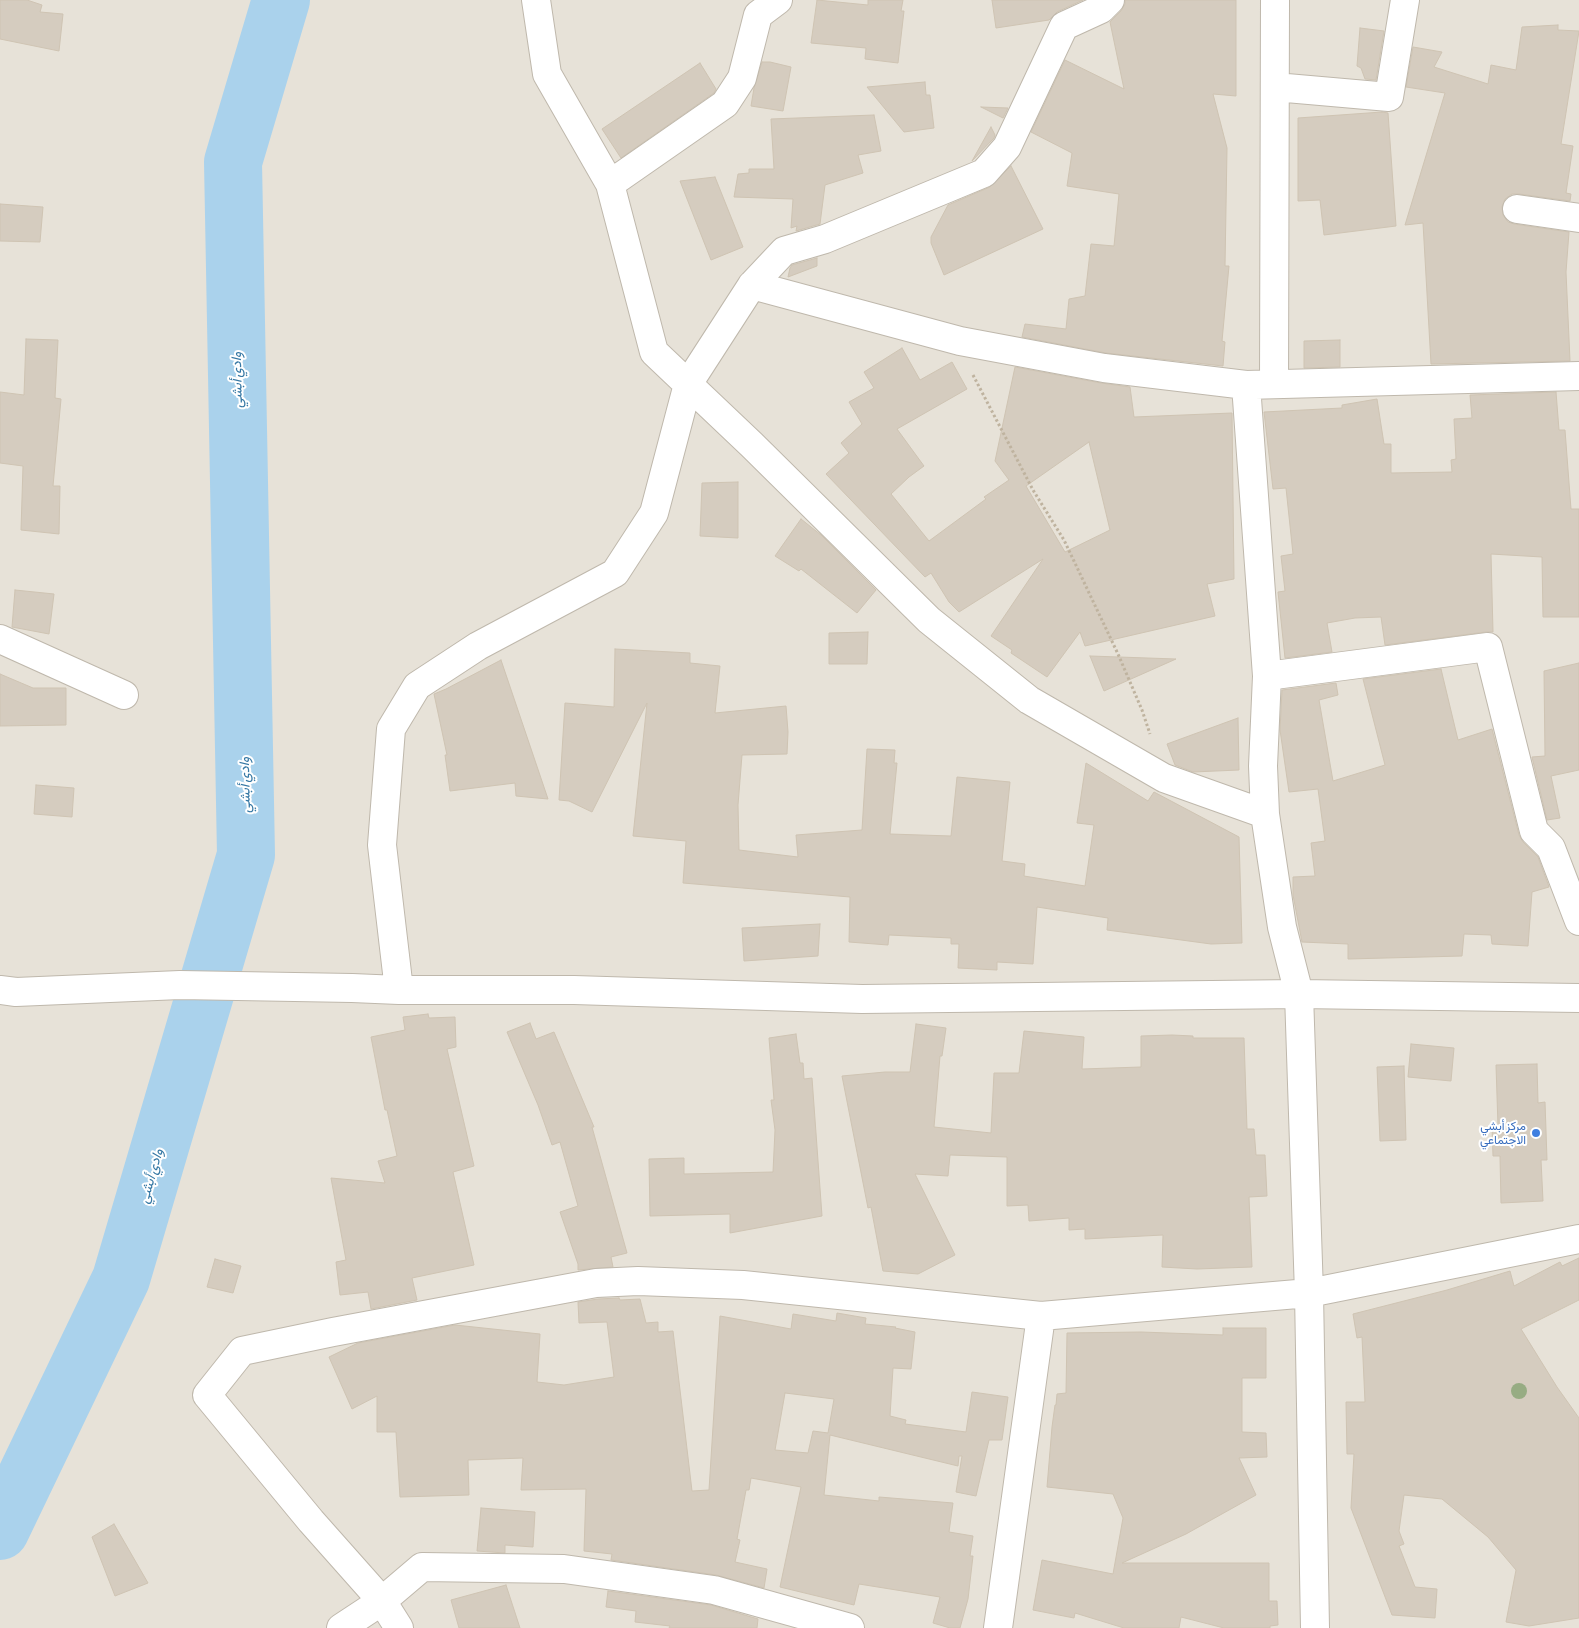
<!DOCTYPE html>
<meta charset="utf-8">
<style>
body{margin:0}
canvas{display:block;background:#f4f0e9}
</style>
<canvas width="1579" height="1628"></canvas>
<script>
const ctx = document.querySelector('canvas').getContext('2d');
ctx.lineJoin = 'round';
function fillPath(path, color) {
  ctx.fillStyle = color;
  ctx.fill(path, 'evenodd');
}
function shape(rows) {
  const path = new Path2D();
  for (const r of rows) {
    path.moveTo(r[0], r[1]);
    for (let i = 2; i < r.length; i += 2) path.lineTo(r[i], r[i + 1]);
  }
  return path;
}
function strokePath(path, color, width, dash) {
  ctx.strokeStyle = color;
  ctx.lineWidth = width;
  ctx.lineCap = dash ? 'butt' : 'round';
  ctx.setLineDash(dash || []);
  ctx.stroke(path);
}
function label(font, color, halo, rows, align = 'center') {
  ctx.font = font + ' "Asap Condensed",Vazirmatn,sans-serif';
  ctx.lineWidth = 4;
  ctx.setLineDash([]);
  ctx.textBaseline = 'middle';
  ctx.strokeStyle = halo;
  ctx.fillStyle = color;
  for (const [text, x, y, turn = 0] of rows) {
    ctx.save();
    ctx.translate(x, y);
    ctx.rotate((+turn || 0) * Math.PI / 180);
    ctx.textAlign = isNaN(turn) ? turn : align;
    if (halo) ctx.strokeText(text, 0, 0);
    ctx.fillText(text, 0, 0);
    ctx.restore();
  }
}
fillPath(shape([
 [0,0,1579,0,1579,1628,0,1628]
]), '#e7e2d8');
strokePath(shape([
 [0,1531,121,1279,246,855,233,162,281,0]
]), '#aad2ec', 58);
const building = shape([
 [0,0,27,0,42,5,40,12,63,14,59,51,0,39,0,0],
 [817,0,868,5,868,0,903,0,901,11,904,11,898,63,865,59,866,48,811,43,817,0],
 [992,0,1083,0,1057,12,1049,20,996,28,992,0],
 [1125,0,1236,0,1236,96,1213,94,1227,148,1225,266,1229,266,1222,341,1225,342,1223,366,1106,353,1022,337,1025,324,1066,329,1069,299,1085,296,1091,244,1114,246,1119,194,1067,186,1072,153,1031,132,1065,60,1124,89,1110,22,1121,11,1125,4,1125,0],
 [1558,25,1558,30,1579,31,1561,144,1573,146,1566,193,1571,194,1570,201,1519,194,1512,194,1505,199,1502,207,1503,215,1508,222,1514,224,1569,232,1566,272,1570,361,1431,364,1423,223,1405,225,1445,93,1406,87,1413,47,1442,52,1434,67,1488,84,1491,65,1516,70,1522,27,1558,25],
 [1360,28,1384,31,1376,80,1365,79,1361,68,1357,66,1360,28],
 [762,62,770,62,791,67,783,111,751,106,754,88,762,62],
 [700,63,716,89,714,93,621,158,602,129,700,63],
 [925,82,926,95,930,95,934,128,904,132,867,87,925,82],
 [981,107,1008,108,1003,118,981,107],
 [1382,112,1388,113,1396,226,1324,235,1320,200,1298,201,1298,118,1382,112],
 [874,115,881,151,858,155,863,173,825,185,820,224,796,231,797,226,791,228,793,199,734,197,738,174,749,173,749,169,774,169,771,119,874,115],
 [991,127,995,135,994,138,972,161,991,127],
 [1011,166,1043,229,944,275,931,243,931,237,948,205,990,187,1011,166],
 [715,177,743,247,711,260,680,181,715,177],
 [0,204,43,207,40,242,0,241,0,204],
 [817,258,817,266,788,277,790,268,792,265,817,258],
 [26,339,58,340,55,398,61,399,53,486,60,486,59,534,21,530,23,466,0,463,0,392,24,395,26,339],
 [1340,340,1340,367,1304,368,1304,341,1340,340],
 [902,348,920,380,952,362,967,389,897,429,924,466,909,477,891,494,929,541,986,499,984,497,1009,480,995,461,1015,367,1101,383,1130,387,1134,417,1232,413,1234,579,1207,584,1215,616,1085,646,1080,632,1047,677,1011,653,1012,650,991,636,1043,559,959,612,949,602,931,573,925,577,826,474,849,453,841,443,862,424,849,402,874,388,864,372,902,348],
 [1089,442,1110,530,1065,552,1026,486,1089,442],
 [1556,392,1559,430,1565,430,1571,509,1579,509,1579,617,1543,617,1542,557,1491,554,1493,632,1486,632,1385,645,1381,617,1355,618,1327,623,1332,652,1285,658,1278,592,1285,591,1281,556,1293,554,1286,488,1273,489,1264,412,1342,408,1342,405,1377,399,1384,444,1391,444,1391,473,1452,472,1451,460,1456,459,1454,419,1472,418,1470,395,1556,392],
 [738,482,738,538,700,536,702,483,738,482],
 [801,519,821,535,876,590,857,613,801,569,799,571,775,556,801,519],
 [15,590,54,594,49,634,12,627,15,590],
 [868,632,867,664,829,664,829,633,868,632],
 [615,649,690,653,690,663,720,666,715,713,786,706,788,732,787,754,742,755,738,805,739,850,798,857,796,835,862,830,867,749,895,750,894,763,897,763,890,834,951,836,957,777,1010,782,1002,861,1025,864,1024,876,1085,886,1094,825,1077,823,1086,763,1148,801,1154,792,1239,837,1242,943,1211,944,1107,930,1108,918,1037,907,1033,964,997,962,997,970,958,968,959,944,951,944,951,938,889,935,888,945,849,942,850,897,683,883,686,841,633,836,647,703,592,812,569,801,559,800,565,703,614,707,615,649],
 [1090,656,1176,659,1104,691,1090,656],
 [501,660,548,799,516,796,515,783,450,791,445,755,447,755,434,694,446,689,501,660],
 [1579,663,1579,770,1551,776,1560,818,1547,820,1532,757,1545,756,1544,671,1579,663],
 [1441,669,1458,740,1492,729,1519,835,1523,842,1538,857,1548,884,1549,887,1532,892,1528,946,1492,944,1491,935,1464,934,1462,956,1348,959,1348,944,1302,942,1293,895,1293,877,1315,876,1311,843,1325,841,1318,789,1289,792,1280,730,1282,690,1336,683,1338,695,1319,700,1333,781,1385,765,1363,679,1441,669],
 [0,674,33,688,66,688,66,725,0,726,0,674],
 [1238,718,1239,770,1193,772,1175,765,1167,744,1238,718],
 [36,785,74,788,72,817,34,814,36,785],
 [820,924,818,956,744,961,742,928,820,924],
 [428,1014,429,1018,455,1017,456,1047,447,1049,474,1166,453,1172,474,1265,412,1278,417,1300,371,1309,368,1292,340,1295,336,1262,346,1260,331,1178,385,1183,378,1161,397,1156,387,1110,385,1110,371,1037,405,1030,403,1017,428,1014],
 [530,1023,536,1039,554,1032,594,1127,592,1127,627,1253,611,1257,613,1267,578,1270,578,1264,560,1212,578,1206,560,1142,552,1145,538,1105,507,1032,530,1023],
 [916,1024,946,1028,942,1056,940,1056,934,1127,991,1133,994,1073,1019,1073,1024,1031,1084,1037,1082,1069,1141,1067,1141,1036,1172,1035,1193,1036,1193,1038,1244,1038,1247,1129,1254,1129,1256,1155,1265,1155,1267,1196,1249,1197,1252,1267,1197,1269,1162,1267,1163,1235,1085,1239,1085,1229,1069,1230,1069,1218,1029,1221,1028,1205,1007,1206,1007,1157,950,1155,948,1176,915,1174,955,1255,918,1274,883,1271,871,1207,868,1208,842,1076,885,1072,910,1072,916,1024],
 [796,1034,800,1063,803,1063,804,1079,812,1078,822,1216,730,1233,730,1214,650,1216,649,1159,684,1158,684,1174,773,1172,775,1130,771,1100,774,1100,769,1038,796,1034],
 [1411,1044,1454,1048,1451,1081,1408,1077,1411,1044],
 [1537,1064,1538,1103,1545,1102,1547,1160,1541,1160,1543,1201,1501,1203,1500,1156,1493,1156,1492,1126,1498,1126,1496,1065,1537,1064],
 [1404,1066,1406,1140,1380,1141,1377,1067,1404,1066],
 [1579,1258,1579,1300,1521,1329,1557,1387,1579,1418,1579,1618,1529,1626,1506,1622,1516,1570,1488,1537,1442,1499,1404,1495,1399,1531,1404,1544,1399,1546,1415,1587,1437,1589,1435,1618,1392,1615,1351,1508,1354,1454,1347,1454,1346,1402,1365,1402,1362,1337,1357,1338,1353,1314,1447,1290,1510,1271,1514,1286,1560,1262,1562,1266,1579,1258],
 [215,1259,241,1266,233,1293,207,1287,215,1259],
 [619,1298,620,1300,640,1299,646,1323,658,1322,658,1332,673,1331,692,1491,709,1490,720,1316,791,1329,793,1314,836,1321,837,1313,866,1318,865,1324,896,1327,895,1328,915,1332,911,1369,893,1368,890,1416,906,1420,905,1424,966,1432,972,1392,1008,1397,1002,1440,989,1440,976,1496,956,1492,962,1456,959,1456,958,1466,830,1435,824,1495,879,1501,879,1497,953,1503,949,1532,973,1536,970,1556,973,1556,968,1599,960,1628,950,1628,933,1623,940,1597,859,1584,854,1605,780,1587,801,1487,751,1478,749,1490,746,1490,737,1539,740,1540,735,1562,767,1569,764,1588,716,1575,611,1560,612,1554,584,1551,586,1489,521,1490,523,1458,468,1460,469,1495,400,1497,396,1432,377,1432,377,1396,352,1409,329,1357,358,1343,455,1325,540,1334,537,1382,564,1385,614,1377,607,1322,579,1323,578,1302,598,1299,619,1298],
 [785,1393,834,1399,828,1433,813,1431,808,1453,775,1450,785,1393],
 [1223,1328,1266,1328,1266,1378,1242,1378,1242,1432,1266,1433,1267,1457,1239,1458,1256,1495,1186,1534,1122,1563,1269,1563,1269,1601,1277,1601,1278,1625,1270,1626,1270,1628,1224,1628,1181,1617,1179,1628,1124,1628,1075,1613,1074,1618,1033,1610,1042,1560,1113,1574,1123,1518,1113,1494,1047,1487,1052,1427,1055,1405,1056,1405,1057,1394,1066,1393,1067,1333,1141,1332,1223,1335,1223,1328],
 [481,1508,535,1512,533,1547,505,1545,505,1553,477,1551,481,1508],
 [114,1524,148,1583,115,1596,92,1537,114,1524],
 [506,1585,520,1628,459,1628,451,1600,506,1585],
 [608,1591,711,1605,758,1619,757,1628,669,1628,670,1626,635,1622,636,1611,606,1607,608,1591]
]);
fillPath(building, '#d5ccbf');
strokePath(building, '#cfc4b3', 1);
const minor = shape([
 [536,0,547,74,610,184,654,352,752,445,929,620,1029,700,1164,778,1265,814],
 [1275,87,1389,97,1405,0],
 [610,184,725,104,742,78,758,15,778,0],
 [1517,209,1579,218],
 [752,285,960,341,1104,368,1246,385,1579,376],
 [1274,384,1275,0],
 [0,639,124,695],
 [1267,676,1488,647,1534,831,1551,848,1579,921],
 [0,990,16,992,180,985,352,988,399,990,574,990,862,999,1299,994,1282,927,1265,814,1263,766,1267,676,1246,385],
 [399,990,382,845,391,729,417,686,478,646,615,573,654,513,688,384,752,285,784,251,825,239,984,173,1007,147,1064,26,1101,9,1110,0],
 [341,1628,382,1601,422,1567,564,1569,714,1590,850,1628],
 [399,1628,382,1601,311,1521,207,1395,242,1351,333,1332,596,1283,638,1281,743,1285,1041,1316,1309,1293,1579,1239],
 [998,1628,1041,1316],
 [1315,1628,1309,1293,1299,994,1579,998]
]);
strokePath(minor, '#bfb8ac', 30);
strokePath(shape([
 [973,375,1033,490,1064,540,1118,654,1142,710,1150,734]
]), '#bfb39f', 3, [2.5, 2.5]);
strokePath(minor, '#fff', 28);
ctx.fillStyle = '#97ac83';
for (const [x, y] of [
 [1519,1391]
]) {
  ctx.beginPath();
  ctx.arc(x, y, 8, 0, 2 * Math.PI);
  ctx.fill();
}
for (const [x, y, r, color] of [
 [1536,1133,5,"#3f7fe0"]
]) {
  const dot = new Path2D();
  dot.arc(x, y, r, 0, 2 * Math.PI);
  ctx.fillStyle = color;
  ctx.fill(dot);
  strokePath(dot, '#fff', 2);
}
label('12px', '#366cbe', '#fff', [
 ["مركز أبشي",1526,1126],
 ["الاجتماعي",1526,1140]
], 'right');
label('italic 14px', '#3678a4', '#fff', [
 ["وادي أبشي",237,380,-91],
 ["وادي أبشي",245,785,-91],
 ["وادي أبشي",151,1176,-74]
]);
</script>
